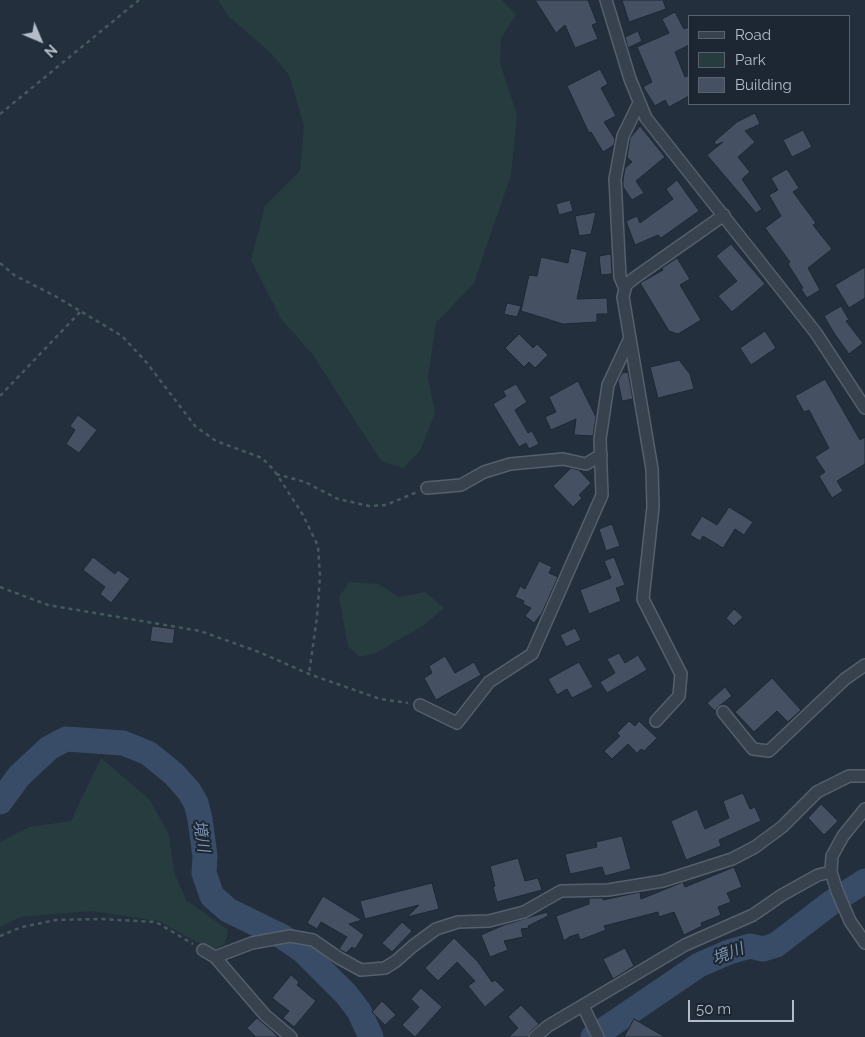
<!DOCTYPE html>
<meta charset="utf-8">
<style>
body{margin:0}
#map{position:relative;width:865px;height:1037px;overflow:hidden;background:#242f3e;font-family:Raleway,sans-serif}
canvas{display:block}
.legend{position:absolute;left:688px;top:15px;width:162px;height:90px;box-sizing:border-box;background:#1d2633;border:1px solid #59626f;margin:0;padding:6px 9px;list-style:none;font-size:15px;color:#b4bcc9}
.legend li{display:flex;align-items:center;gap:10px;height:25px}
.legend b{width:25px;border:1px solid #59626f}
.north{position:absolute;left:15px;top:15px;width:50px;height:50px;-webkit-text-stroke:4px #1d2633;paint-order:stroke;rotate:135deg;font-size:14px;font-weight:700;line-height:20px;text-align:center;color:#b4bcc9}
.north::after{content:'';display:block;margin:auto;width:18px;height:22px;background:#b4bcc9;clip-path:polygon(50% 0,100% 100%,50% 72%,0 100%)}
.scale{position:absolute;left:688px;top:1000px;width:106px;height:22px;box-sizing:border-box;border:2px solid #b4bcc9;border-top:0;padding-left:6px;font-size:15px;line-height:18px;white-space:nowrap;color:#b4bcc9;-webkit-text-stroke:4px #1d2633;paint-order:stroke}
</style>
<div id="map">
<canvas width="865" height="1037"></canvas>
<ul class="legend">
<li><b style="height:6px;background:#38414e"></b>Road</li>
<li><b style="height:14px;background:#263c3f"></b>Park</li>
<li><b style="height:14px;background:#455162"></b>Building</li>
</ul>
<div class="north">N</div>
<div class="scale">50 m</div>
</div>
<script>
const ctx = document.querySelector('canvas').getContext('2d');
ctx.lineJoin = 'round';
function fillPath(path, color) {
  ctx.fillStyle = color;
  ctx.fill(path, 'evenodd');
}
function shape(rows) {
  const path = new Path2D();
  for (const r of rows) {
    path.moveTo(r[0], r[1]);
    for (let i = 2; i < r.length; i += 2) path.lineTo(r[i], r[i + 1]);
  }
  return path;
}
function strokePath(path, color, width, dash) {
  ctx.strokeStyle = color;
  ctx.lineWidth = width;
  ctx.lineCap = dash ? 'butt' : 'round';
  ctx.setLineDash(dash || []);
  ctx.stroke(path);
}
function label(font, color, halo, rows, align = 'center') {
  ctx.font = font + ' Raleway,"Noto Sans JP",sans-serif';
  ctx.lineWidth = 4;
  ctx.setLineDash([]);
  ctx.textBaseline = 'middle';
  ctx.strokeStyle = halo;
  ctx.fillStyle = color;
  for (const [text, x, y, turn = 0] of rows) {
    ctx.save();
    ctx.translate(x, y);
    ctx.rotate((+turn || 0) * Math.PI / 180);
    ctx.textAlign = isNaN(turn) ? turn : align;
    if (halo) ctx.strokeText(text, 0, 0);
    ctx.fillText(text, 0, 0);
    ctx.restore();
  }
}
fillPath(shape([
 [218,0,502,0,516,14,501,39,500,63,517,115,511,175,474,283,436,323,428,378,435,413,420,451,403,468,381,461,313,355,281,319,251,260,265,206,300,171,304,126,289,75,271,53,228,16],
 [349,582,378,584,399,597,425,592,444,608,424,625,376,653,359,657,348,646,339,597],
 [101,758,150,800,169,835,174,872,186,900,228,930,225,944,211,950,159,921,92,911,20,917,0,927,0,842,29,827,71,821]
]), '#263c3f');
strokePath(shape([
 [0,802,19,776,49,748,66,739,123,743,148,753,174,774,189,791,196,803,200,819,205,856,204,873,212,896,228,910,283,937,303,951,346,994,359,1011,371,1037],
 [593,1037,699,965,729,952,750,946,763,949,776,945,832,902,865,881]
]), '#394c67', 25);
const building = shape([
 [535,0,588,0,597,23,592,25,598,39,575,48,565,25,556,33,535,0],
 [622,0,663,0,666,9,629,22,622,0],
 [675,12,684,29,689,27,689,45,675,52,685,77,689,75,689,96,669,107,665,100,655,106,643,87,652,82,637,47,669,33,662,19,675,12],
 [638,31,642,41,628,48,625,37,638,31],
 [600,69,608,84,601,88,616,116,604,122,615,139,614,145,603,152,591,132,589,133,567,86,600,69],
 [755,113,760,124,745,131,755,142,738,157,750,172,742,179,762,209,756,213,707,155,723,142,716,145,714,142,737,122,755,113],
 [640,126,665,157,636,181,644,193,632,200,623,187,623,180,625,168,632,162,627,157,630,138,640,126],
 [803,130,812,147,792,157,783,140,803,130],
 [787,169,799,188,793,192,816,223,813,225,832,249,808,268,820,290,807,298,801,289,803,288,788,264,790,262,765,228,781,216,769,195,778,190,771,178,787,169],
 [677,180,699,211,661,238,658,235,635,245,626,221,637,216,640,223,673,199,666,189,677,180],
 [570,200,573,211,559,215,556,204,570,200],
 [596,212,591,234,579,236,575,216,596,212],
 [731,244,765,284,732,312,718,296,737,281,716,256,731,244],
 [571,248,587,252,577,299,607,298,608,314,597,314,597,322,563,324,521,311,529,275,537,276,541,257,568,263,571,248],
 [611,254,612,274,601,275,599,256,611,254],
 [677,258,690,279,680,285,701,320,678,334,669,331,640,283,663,270,662,268,677,258],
 [865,267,865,298,849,308,835,285,865,267],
 [507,303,521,306,517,317,504,314,507,303],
 [841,306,849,320,846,321,863,343,849,354,834,333,824,316,841,306],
 [765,331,776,348,751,365,740,348,765,331],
 [519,334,533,348,537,344,548,355,535,368,529,362,524,367,505,348,519,334],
 [679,360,690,374,694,389,658,398,650,367,679,360],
 [628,372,633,399,622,401,618,381,622,373,628,372],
 [825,379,860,440,865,437,865,464,837,481,843,491,832,498,819,476,825,472,815,457,829,448,809,410,804,412,795,396,825,379],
 [578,381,596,417,593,436,574,435,576,419,551,430,545,417,556,412,549,397,578,381],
 [516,384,527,402,515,410,528,433,532,431,539,444,529,449,526,443,519,447,493,404,506,396,503,391,516,384],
 [78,415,97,430,79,453,66,444,75,430,70,426,78,415],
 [571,468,579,470,591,483,579,495,582,498,573,507,553,486,571,468],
 [729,507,753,522,744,535,735,529,723,548,703,536,700,541,690,535,702,516,717,525,729,507],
 [612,524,620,546,606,551,599,529,612,524],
 [93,557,115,574,118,570,130,579,111,603,100,594,105,587,83,570,93,557],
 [614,557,625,585,616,588,621,601,589,614,580,590,611,578,604,561,614,557],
 [539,561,552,567,549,573,558,577,542,613,534,623,525,616,531,608,523,604,524,601,515,597,520,586,525,589,539,561],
 [734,609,743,617,734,626,726,618,734,609],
 [152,626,175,629,173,644,150,641,152,626],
 [575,628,581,640,566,647,560,635,575,628],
 [619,653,625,663,638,655,647,670,607,693,600,682,615,673,607,659,619,653],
 [445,656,455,673,474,662,481,675,436,700,424,678,432,673,429,666,445,656],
 [579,662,593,687,572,698,567,689,557,695,548,679,579,662],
 [772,678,801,710,788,722,777,711,754,732,735,712,772,678],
 [725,687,732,696,718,707,715,711,707,703,725,687],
 [629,721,635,726,639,721,657,738,644,751,641,749,637,753,628,744,612,759,604,751,620,736,617,733,629,721],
 [743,793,750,809,755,807,761,821,719,840,721,846,686,860,671,821,697,809,705,829,729,818,723,801,743,793],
 [821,804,838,821,824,835,808,818,821,804],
 [622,836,631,869,605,876,602,867,570,874,565,854,597,847,596,842,622,836],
 [518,858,525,881,538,878,542,890,497,902,493,887,495,886,490,866,518,858],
 [734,867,742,887,727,893,731,902,718,907,721,915,701,923,702,926,684,935,674,912,659,917,658,912,604,926,606,930,580,940,578,934,569,937,564,941,556,916,589,904,589,898,603,898,603,900,640,892,641,899,683,882,685,887,734,867],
 [432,883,439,909,407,917,419,905,365,919,360,901,432,883],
 [323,896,362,920,349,924,364,935,355,949,352,947,346,953,339,949,347,937,321,922,317,929,307,923,323,896],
 [547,912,548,916,528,926,529,928,521,929,523,937,504,941,508,950,490,957,481,935,504,925,547,912],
 [402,922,412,931,392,952,382,943,402,922],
 [454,938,478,962,492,982,495,980,505,990,485,1007,468,986,475,981,457,962,438,981,425,968,454,938],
 [625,948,634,966,613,979,603,959,625,948],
 [291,975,299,982,297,985,316,1001,294,1027,283,1018,289,1011,272,998,291,975],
 [421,988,442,1007,415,1037,402,1025,419,1007,411,999,421,988],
 [382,1001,396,1015,385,1025,372,1012,382,1001],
 [521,1005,539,1024,530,1032,528,1037,509,1037,518,1028,508,1017,521,1005],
 [257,1018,271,1030,278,1037,256,1037,247,1028,257,1018],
 [634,1019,665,1037,624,1037,634,1019]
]);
fillPath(building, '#455162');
strokePath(building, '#1f2835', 1);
const street = shape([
 [606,0,630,79,646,118,816,333,865,408],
 [625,289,620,277,615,179,623,136,639,103],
 [427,488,461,485,484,472,510,464,563,459,586,464,601,455],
 [420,705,457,723,489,682,532,654,602,495,600,439,608,385,630,338],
 [723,712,753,749,769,751,845,679,865,665],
 [656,721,679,696,681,674,643,599,653,507,652,469,623,297,626,285,633,279,724,215],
 [865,809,843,836,832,856,831,872,837,891,850,921,865,943],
 [203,950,215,957,265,1015,291,1037],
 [215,957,252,943,290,936,313,940,339,958,361,970,385,968,396,961,413,946,436,929,458,922,489,921,524,912,561,891,608,890,663,881,732,859,755,847,782,827,817,792,849,776,865,776],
 [583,1006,598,1037],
 [535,1037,548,1026,685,945,753,915,782,895,818,875,831,872]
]);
strokePath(street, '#565f6c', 14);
strokePath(shape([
 [0,114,139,0],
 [0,263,14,275,55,296,122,336,147,363,195,426,216,441,262,458,274,470,303,515,318,546,320,576,317,617,309,674],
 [0,396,81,311],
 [276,474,305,482,338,499,369,506,386,505,417,492],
 [0,587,48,605,200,631,259,652,309,674,380,699,408,703],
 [0,936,22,927,56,920,100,919,156,922,193,944]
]), '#44595c', 2.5, [4, 4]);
strokePath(street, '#38414e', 11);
label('italic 16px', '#7c92b1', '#1d2633', [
 ["境川",201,836,81],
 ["境川",728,954,-21]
]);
</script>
